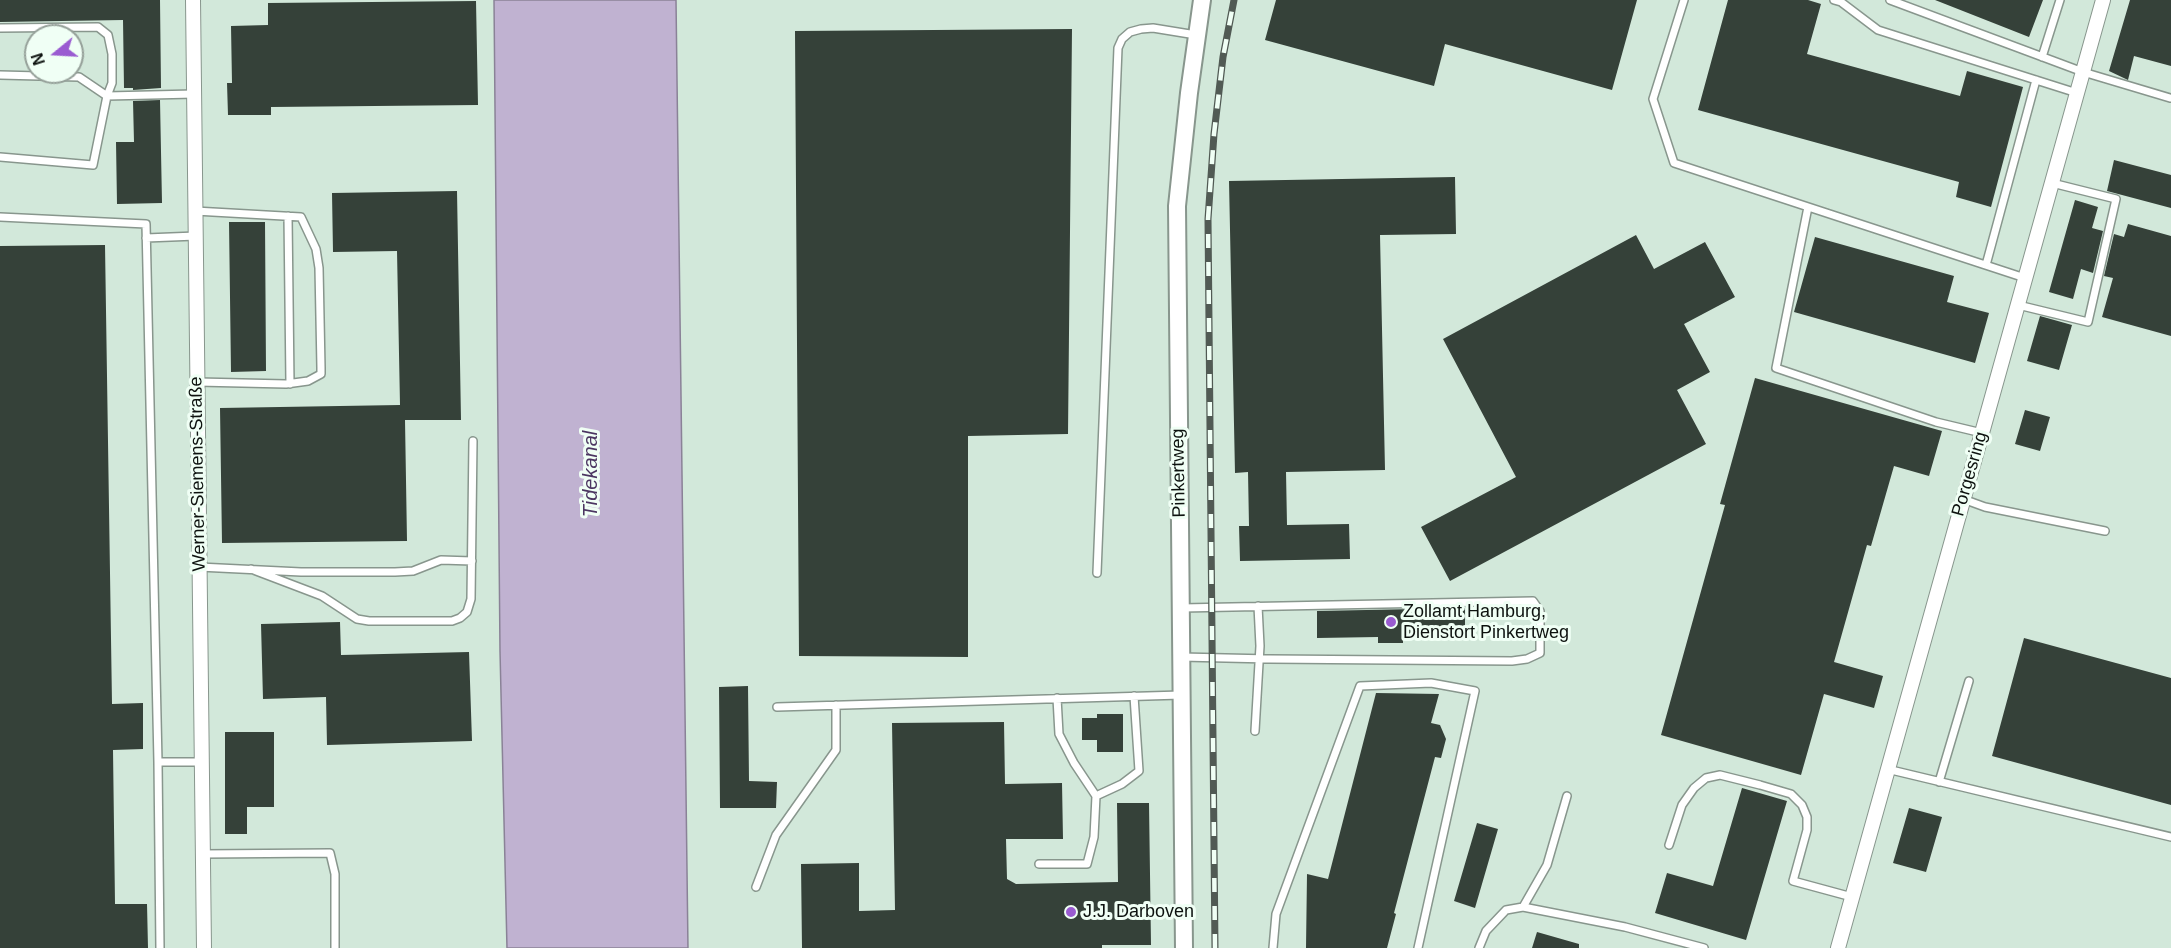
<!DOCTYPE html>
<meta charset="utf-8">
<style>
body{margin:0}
#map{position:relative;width:2171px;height:948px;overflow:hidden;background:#e3f2e8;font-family:Arial,sans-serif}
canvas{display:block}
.north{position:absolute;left:24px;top:24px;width:60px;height:60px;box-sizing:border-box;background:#f0fff5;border:2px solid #95a099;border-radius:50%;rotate:252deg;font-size:16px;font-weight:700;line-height:24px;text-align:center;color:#0d120f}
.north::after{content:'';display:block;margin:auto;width:21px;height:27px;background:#9a5bd1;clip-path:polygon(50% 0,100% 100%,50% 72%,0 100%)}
</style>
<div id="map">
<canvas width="2171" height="948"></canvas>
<div class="north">N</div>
</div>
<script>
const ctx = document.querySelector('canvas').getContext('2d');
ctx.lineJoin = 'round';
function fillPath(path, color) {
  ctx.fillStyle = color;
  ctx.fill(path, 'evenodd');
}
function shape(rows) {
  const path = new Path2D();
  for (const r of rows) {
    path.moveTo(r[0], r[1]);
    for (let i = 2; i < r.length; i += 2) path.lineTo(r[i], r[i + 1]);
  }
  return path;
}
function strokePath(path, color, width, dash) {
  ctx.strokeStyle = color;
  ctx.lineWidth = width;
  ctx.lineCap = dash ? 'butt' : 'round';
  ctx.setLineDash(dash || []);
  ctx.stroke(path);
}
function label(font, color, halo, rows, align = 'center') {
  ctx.font = font + ' Arial,sans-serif';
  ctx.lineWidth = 6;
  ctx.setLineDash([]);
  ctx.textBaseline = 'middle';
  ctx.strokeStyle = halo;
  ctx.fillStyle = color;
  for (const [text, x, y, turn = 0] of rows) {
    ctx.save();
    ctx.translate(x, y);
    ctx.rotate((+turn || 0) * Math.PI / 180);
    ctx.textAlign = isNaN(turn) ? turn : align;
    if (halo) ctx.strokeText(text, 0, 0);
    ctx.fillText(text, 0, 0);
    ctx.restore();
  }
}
fillPath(shape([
 [0,0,494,0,500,651,507,948,0,948],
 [36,36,72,36,72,72,36,72],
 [676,0,2171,0,2171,948,688,948]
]), '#d2e8da');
const water = shape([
 [494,0,676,0,688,948,507,948,500,651,494,0]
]);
fillPath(water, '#c0b2d1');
strokePath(water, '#8a8297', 1.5);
fillPath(shape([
 [0,0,160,0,161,88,133,90,133,88,124,88,123,20,0,22],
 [1276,0,1637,0,1612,90,1445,44,1434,86,1265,40],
 [1728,0,1808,0,1821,4,1807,54,1960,96,1967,71,2023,87,1991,207,1956,197,1959,182,1698,110],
 [1935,0,2043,0,2029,37],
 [2130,0,2171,0,2171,66,2134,56,2128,80,2109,71],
 [476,1,478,105,271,107,271,115,228,115,227,83,232,83,231,26,268,25,268,3],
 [1072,29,1068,434,968,436,968,657,799,656,795,31],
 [160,100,162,203,117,204,116,142,134,142,133,101],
 [2114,160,2171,175,2171,208,2107,191],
 [1455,177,1456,234,1380,235,1385,470,1286,472,1287,525,1349,524,1350,559,1240,561,1239,526,1249,526,1248,472,1235,473,1229,181],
 [457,191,461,420,405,420,407,541,222,543,220,408,400,405,397,251,333,252,332,193],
 [2075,200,2098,207,2092,228,2103,231,2093,273,2081,269,2073,299,2049,292],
 [229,222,265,222,266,371,231,372],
 [2128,224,2171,236,2171,336,2102,317,2113,278,2104,276,2114,234,2124,237],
 [1636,235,1654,269,1705,242,1735,297,1684,324,1710,372,1677,390,1706,444,1450,581,1421,527,1516,477,1443,339],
 [1815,237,1954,276,1947,302,1989,313,1975,363,1794,312],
 [105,245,112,704,143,703,143,749,113,750,115,904,147,904,148,948,0,948,0,246],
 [2040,316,2072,325,2059,370,2027,361],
 [1755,378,1942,431,1929,476,1894,466,1871,546,1867,545,1834,662,1883,676,1874,708,1824,694,1801,775,1661,735,1725,505,1720,504],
 [2025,410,2050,417,2040,451,2015,444],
 [1465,608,1465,638,1403,638,1403,643,1378,643,1378,637,1317,638,1317,611],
 [340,622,341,655,469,652,472,741,327,745,326,697,263,699,261,624],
 [2024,638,2171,678,2171,805,1992,756],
 [748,686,749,781,777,782,776,808,720,808,719,687],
 [1376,693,1439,694,1431,723,1440,725,1446,739,1441,758,1435,757,1394,913,1396,914,1387,948,1306,948,1307,874,1328,879],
 [1097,714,1123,714,1123,752,1097,752,1097,740,1082,740,1082,718,1097,718],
 [1004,722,1005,784,1062,783,1063,839,1006,839,1007,879,1016,884,1118,882,1117,803,1149,803,1151,945,1102,945,1102,948,802,948,801,864,859,863,859,911,895,910,892,723],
 [225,732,274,732,274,807,247,807,247,834,225,834],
 [1742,788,1787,801,1746,940,1655,913,1667,873,1713,886],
 [1909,808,1942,817,1926,872,1893,863],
 [1477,823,1498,829,1475,908,1454,901],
 [1537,932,1579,944,1579,948,1532,948]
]), '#354139');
const service = shape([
 [1684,0,1653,99,1674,163,2025,278],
 [1834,0,1841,2,1878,30,2077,93],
 [1890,0,2083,72,2170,98],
 [0,28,98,27,108,35,112,54,112,83,107,96,93,165,0,157],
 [2042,57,2060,0],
 [0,75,79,77,107,96,194,94],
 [1808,207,1776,368,1936,422,1982,433],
 [195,211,301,217,316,249,319,268,321,368,321,374,308,381,286,384,198,382],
 [288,216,290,384],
 [0,217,146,224,158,762,160,948],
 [146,238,196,236],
 [1986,265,2036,80],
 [2018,305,2088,322,2116,199,2052,183],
 [1963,499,1985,507,2105,531],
 [199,567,301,572,395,572,413,571,441,560,472,561],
 [251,569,322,596,357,619,369,621,452,621,460,618,467,612,471,599,473,441],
 [1097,573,1118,48,1122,39,1130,32,1141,29,1153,28,1196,35],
 [1181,657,1270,659,1512,661,1527,659,1540,653,1540,611,1533,601,1182,608],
 [777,707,1181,695],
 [1255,731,1260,646,1258,606],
 [158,762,202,762],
 [1887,769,2171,837],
 [1939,782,1969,681],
 [1096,796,1122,784,1139,771,1134,696],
 [1669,845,1682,805,1694,788,1706,778,1720,775,1760,785,1791,794,1802,805,1807,817,1807,830,1793,881,1852,897],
 [203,854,330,853,335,874,335,948],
 [1039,864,1087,864,1094,837,1096,796,1074,763,1059,734,1057,698],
 [756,887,776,835,836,750,836,705],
 [1523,907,1547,865,1567,796],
 [1273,948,1276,914,1360,686,1431,683,1475,691,1418,948],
 [1479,948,1486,931,1506,910,1523,907,1625,927,1704,948]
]);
const minor = shape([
 [193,0,204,948],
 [1838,948,2103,0]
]);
const tertiary = shape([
 [1184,948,1177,206,1189,93,1202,0]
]);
strokePath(service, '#88968d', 10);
strokePath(minor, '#88968d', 16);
strokePath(tertiary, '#88968d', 20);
strokePath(service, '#fff', 7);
strokePath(minor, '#fff', 14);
strokePath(tertiary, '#fff', 16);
const rail = shape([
 [1215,948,1208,219,1214,134,1223,57,1234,0]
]);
strokePath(rail, '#515a54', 7);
strokePath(rail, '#f0fff5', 4.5, [14]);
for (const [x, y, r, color] of [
 [1391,622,6,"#9a5bd1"],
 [1071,912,6,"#9a5bd1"]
]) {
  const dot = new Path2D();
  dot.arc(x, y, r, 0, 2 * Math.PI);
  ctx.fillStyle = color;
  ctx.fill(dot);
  strokePath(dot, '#f0fff5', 2);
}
label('18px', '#0d120f', '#f0fff5', [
 ["Pinkertweg",1179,473,-91],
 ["Werner-Siemens-Straße",198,474,-91],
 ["Porgesring",1970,474,-74]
]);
label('18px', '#0d120f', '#f0fff5', [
 ["Zollamt Hamburg,",1403,612],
 ["Dienstort Pinkertweg",1403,633],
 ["J.J. Darboven",1083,912]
], 'left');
label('italic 20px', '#4c3662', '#f0fff5', [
 ["Tidekanal",591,474,-90]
]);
</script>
